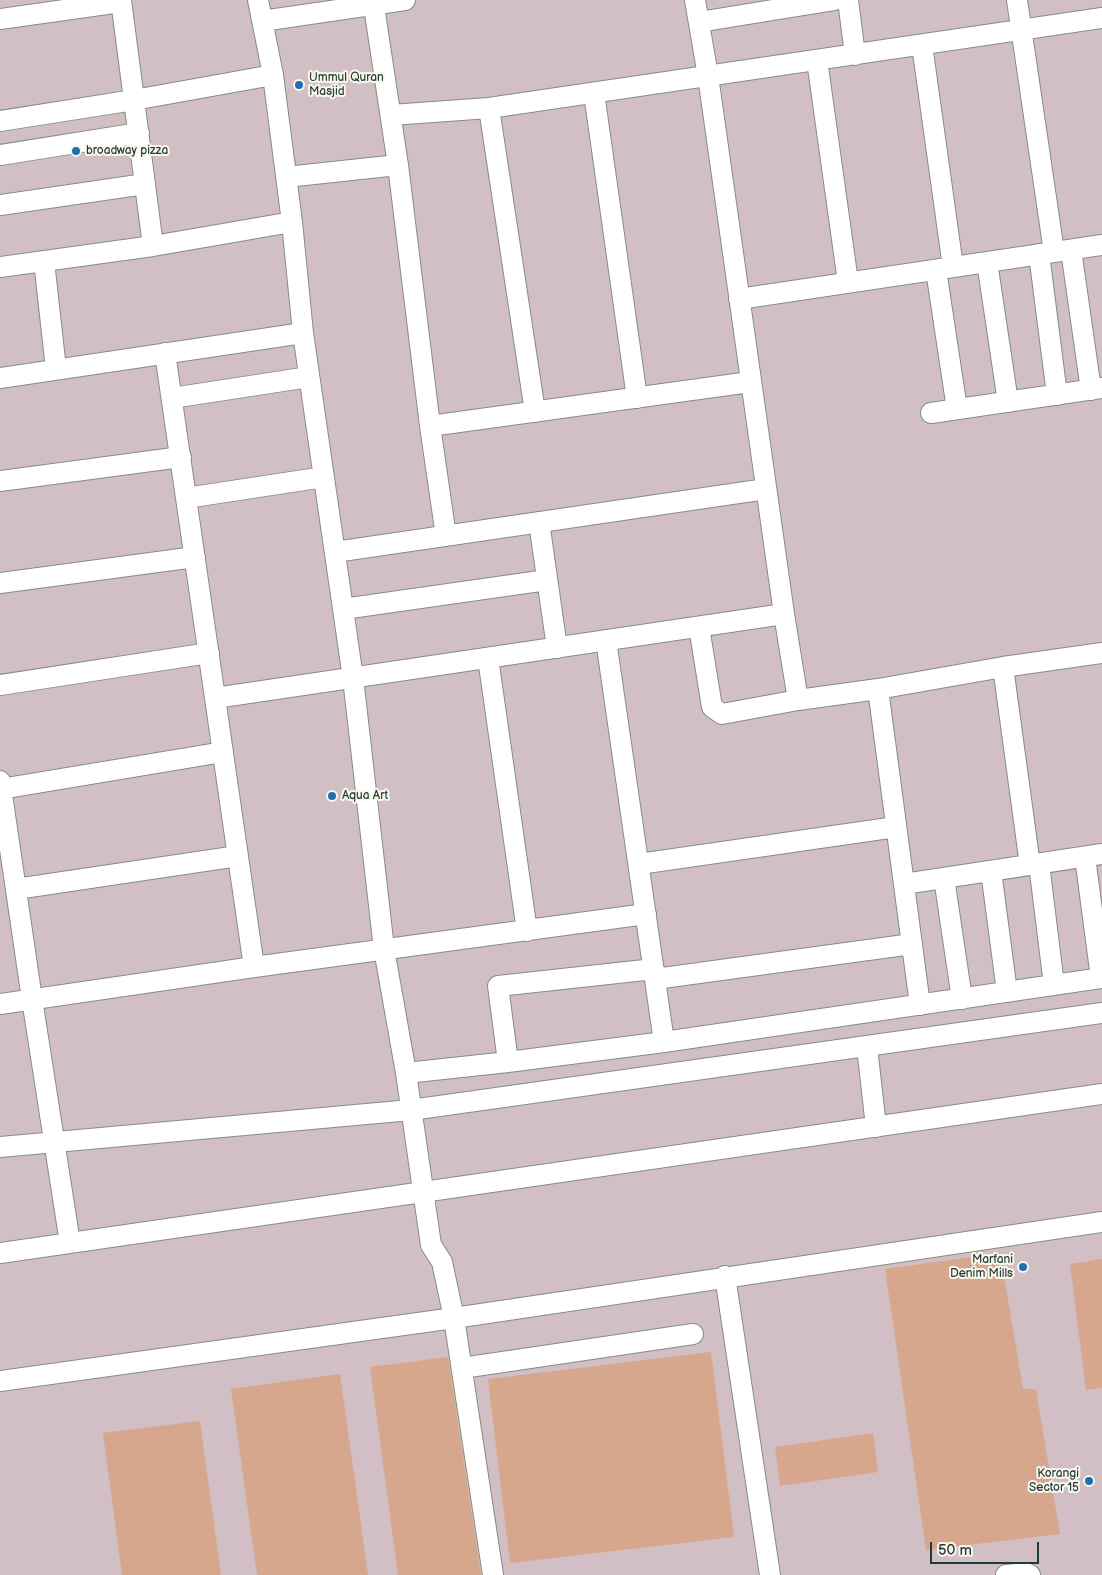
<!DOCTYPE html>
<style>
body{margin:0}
#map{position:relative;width:1102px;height:1575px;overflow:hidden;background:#ebe1be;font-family:"Balsamiq Sans",sans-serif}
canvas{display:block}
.scale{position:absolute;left:930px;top:1542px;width:109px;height:22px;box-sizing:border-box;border:2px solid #1f3d34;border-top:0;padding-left:6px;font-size:15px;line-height:18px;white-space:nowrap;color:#1f3d34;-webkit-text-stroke:4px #fbf7ec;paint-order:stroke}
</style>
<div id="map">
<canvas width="1102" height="1575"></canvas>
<div class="scale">50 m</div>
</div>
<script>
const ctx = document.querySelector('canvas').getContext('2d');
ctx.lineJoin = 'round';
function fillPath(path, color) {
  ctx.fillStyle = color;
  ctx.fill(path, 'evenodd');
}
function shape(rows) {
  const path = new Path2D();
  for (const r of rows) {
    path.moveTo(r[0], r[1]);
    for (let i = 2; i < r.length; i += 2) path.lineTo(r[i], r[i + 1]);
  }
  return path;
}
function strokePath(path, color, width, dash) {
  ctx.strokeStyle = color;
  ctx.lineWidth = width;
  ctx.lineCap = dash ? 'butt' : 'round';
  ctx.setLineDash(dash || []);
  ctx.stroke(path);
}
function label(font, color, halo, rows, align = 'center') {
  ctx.font = font + ' "Balsamiq Sans",sans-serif';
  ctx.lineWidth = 4;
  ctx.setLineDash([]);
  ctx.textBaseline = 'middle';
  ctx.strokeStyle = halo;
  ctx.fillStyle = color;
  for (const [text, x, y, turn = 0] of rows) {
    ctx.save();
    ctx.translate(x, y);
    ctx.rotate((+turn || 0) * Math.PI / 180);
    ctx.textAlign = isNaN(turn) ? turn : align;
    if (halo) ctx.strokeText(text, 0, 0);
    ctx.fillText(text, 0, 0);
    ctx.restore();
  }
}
fillPath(shape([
 [0,0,1102,0,1102,1575,0,1575]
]), '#d2bec5');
fillPath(shape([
 [1000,1253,1023,1388,1036,1390,1060,1534,926,1550,885,1269],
 [1102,1259,1102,1388,1086,1390,1070,1264],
 [711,1352,734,1537,510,1563,488,1379],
 [448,1357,481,1575,398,1575,370,1367],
 [340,1374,368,1575,257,1575,231,1389],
 [200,1421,221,1575,122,1575,103,1433],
 [873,1433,878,1472,780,1486,775,1447]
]), '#d6a68d');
const minor = shape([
 [121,0,153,246],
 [258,0,273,75,292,222,303,333,353,678,384,949,406,1073,431,1245,442,1262,454,1318,493,1575],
 [373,0,398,165,430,426,446,536],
 [695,0,708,76,784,614,798,700],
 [848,0,855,55],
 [1017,0,1054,252],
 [0,19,121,2],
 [262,21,405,0],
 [699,22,835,0],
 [922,45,953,267],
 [817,60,848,282],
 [594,93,637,398],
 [489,108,535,412],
 [391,115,489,108,1102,18],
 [0,121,134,100,273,75],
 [0,155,139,133],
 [286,177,398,165],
 [0,205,145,184],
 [1071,250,1091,390],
 [1039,254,1057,395],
 [44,261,56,369],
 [987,262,1008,402],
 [0,267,153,246,292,222],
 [936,270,957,409],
 [739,299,1102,245],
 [165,353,254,967],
 [0,378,303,333],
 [172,398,309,377],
 [931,413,1102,388],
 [430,426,750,382],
 [0,481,181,457],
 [186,498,324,477],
 [539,522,557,648],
 [335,552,766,489],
 [0,583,195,557],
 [343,609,547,580],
 [699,627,712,707,722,714,798,700,878,689,1003,667,1102,653],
 [606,640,664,1042],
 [488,658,527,931],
 [1003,667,1030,865],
 [0,685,209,653],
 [878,689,920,1005],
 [215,698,784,614],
 [0,781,32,999,70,1243],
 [1,789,223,752],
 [1085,857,1101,978],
 [639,864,896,827],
 [1039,864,1054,985],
 [991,871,1007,992],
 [944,878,962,999],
 [904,884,1102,854],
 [16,889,238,856],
 [655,979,912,944],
 [0,1004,254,967,646,914],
 [867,1047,876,1127],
 [508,1062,498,986,654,969],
 [406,1073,508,1062,664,1042,1102,978],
 [0,1147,411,1110,1102,1013],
 [0,1253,1102,1094],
 [725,1276,770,1575],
 [462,1368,693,1334],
 [0,1381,454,1318,1102,1222],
 [1006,1575,1026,1573,1030,1575]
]);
strokePath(minor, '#858f79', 22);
strokePath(minor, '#fff', 20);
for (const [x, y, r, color] of [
 [299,85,5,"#1f6fb2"],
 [76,151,5,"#1f6fb2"],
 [332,796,5,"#1f6fb2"],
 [1023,1267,5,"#1f6fb2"],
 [1089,1481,5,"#1f6fb2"]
]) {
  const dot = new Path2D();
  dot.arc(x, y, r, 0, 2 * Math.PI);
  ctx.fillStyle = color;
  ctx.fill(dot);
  strokePath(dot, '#fbf7ec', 2);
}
label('12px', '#1f3d34', '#fbf7ec', [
 ["Ummul Quran",309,78],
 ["Masjid",309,92],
 ["broadway pizza",86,151],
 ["Aqua Art",342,796],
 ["Marfani",1013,1260,"right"],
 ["Denim Mills",1013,1274,"right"],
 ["Korangi",1079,1474,"right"],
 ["Sector 15",1079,1488,"right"]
], 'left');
</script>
